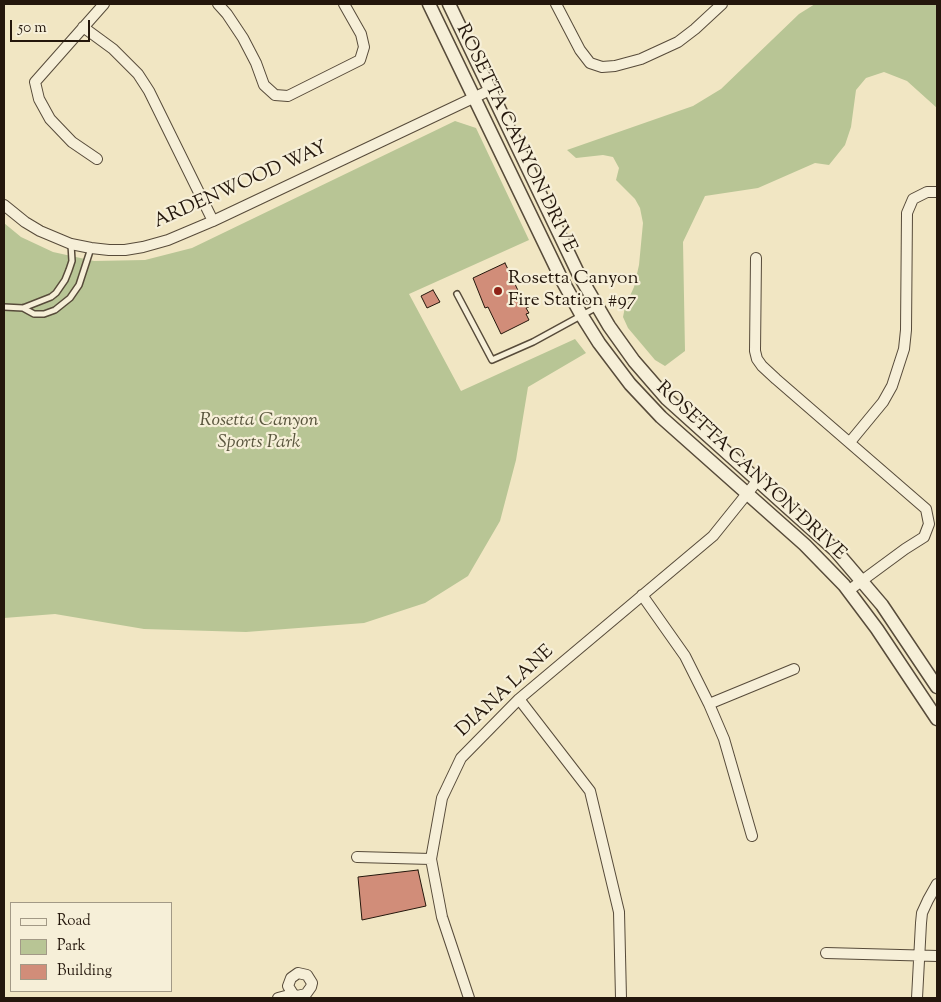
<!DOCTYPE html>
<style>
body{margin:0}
#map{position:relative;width:941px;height:1002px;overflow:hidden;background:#f1e6c3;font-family:"Sorts Mill Goudy",serif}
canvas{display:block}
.frame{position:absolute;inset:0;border:5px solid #24170c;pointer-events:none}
.legend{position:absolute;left:10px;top:902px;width:162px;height:90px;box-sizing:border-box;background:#f6efd8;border:1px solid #a29986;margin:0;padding:6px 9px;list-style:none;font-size:15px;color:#24170c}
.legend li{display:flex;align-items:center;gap:10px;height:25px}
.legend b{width:25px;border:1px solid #a29986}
.scale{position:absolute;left:10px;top:20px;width:80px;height:22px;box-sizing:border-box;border:2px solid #24170c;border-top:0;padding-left:6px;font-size:15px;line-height:18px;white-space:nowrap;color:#24170c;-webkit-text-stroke:4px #f6efd8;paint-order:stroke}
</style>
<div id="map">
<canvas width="941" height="1002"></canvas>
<div class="frame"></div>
<ul class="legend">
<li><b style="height:6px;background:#f6efd8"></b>Road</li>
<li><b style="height:14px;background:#b8c595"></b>Park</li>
<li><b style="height:14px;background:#d18d79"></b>Building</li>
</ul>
<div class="scale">50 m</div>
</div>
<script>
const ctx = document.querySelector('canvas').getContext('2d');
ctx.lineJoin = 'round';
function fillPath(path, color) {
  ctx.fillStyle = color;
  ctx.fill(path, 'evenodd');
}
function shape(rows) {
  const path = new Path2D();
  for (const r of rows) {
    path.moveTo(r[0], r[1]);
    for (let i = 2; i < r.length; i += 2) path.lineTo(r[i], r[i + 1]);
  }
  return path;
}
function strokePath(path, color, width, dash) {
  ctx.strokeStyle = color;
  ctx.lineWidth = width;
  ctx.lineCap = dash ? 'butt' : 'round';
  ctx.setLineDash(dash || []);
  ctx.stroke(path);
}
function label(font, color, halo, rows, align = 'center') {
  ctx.font = font + ' "Sorts Mill Goudy",serif';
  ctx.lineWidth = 4.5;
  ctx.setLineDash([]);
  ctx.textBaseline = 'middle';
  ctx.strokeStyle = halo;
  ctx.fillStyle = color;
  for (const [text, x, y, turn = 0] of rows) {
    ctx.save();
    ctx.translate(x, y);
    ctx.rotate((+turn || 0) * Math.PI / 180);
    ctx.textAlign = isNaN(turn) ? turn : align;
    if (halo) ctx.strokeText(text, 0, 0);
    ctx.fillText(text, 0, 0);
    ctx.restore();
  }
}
fillPath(shape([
 [815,4,937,4,937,108,907,81,884,72,866,78,856,90,851,127,845,145,829,165,815,163,758,188,705,196,683,242,685,351,665,366,655,360,628,328,623,317,625,307,634,287,639,265,643,223,640,208,635,199,616,180,619,168,613,157,603,155,576,158,567,150,693,106,721,89,799,14],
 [455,121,476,128,529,240,409,294,461,391,575,339,586,353,528,387,516,460,500,521,468,576,425,603,364,623,246,632,144,629,55,614,4,618,4,223,21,237,53,252,94,261,145,260,192,248]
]), '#b8c595');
const building = shape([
 [505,263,523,301,526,300,529,307,526,308,529,313,526,314,529,320,501,334,488,307,485,308,473,278,505,263],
 [433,290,440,302,427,308,421,296,433,290],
 [418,870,426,906,362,920,358,877,418,870]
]);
fillPath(building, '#d18d79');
strokePath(building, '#24170c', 1);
const service = shape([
 [457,294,492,360,533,342,597,307],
 [4,307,23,308,51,297,56,293,65,280,69,270,72,261,71,244],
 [23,308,34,314,44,314,55,310,70,298,79,285,91,248]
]);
const minor = shape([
 [218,4,227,14,243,38,256,63,264,85,275,95,288,96,360,60,364,47,361,34,344,4],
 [556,4,580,50,590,63,602,67,615,66,641,59,678,42,695,29,722,4],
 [83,27,113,49,138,74,149,91,213,221],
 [97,159,72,142,50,119,39,99,35,82,104,4],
 [4,205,25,222,40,231,71,244,91,248,109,250,125,250,143,247,168,240,213,221,490,90],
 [756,258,755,351,757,359,762,366,776,379,926,509,929,524,924,537,905,549,848,591],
 [850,442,883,402,892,386,904,349,906,330,907,213,913,199,927,192,937,192],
 [642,595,685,656,709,704,724,739,752,836],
 [519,699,590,791,619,912,621,998],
 [709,704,794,669],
 [357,857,431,859],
 [826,953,937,956],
 [278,998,293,994,297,996,306,994,311,987,312,983,307,975,298,973,291,978,288,986,293,994],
 [469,998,442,917,431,859,442,798,461,758,519,699,713,536,758,480],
 [917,998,921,923,922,913,928,900,937,884]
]);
const tertiary = shape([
 [429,4,562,280,582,316,599,343,630,384,661,417,805,545,844,585,877,629,937,719],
 [449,4,579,275,609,326,634,361,667,399,835,550,882,605,937,687]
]);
strokePath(service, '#574b3a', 8);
strokePath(minor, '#574b3a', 12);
strokePath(tertiary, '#574b3a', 15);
strokePath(service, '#f6efd8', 5);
strokePath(minor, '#f6efd8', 10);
strokePath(tertiary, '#f6efd8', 12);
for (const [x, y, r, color] of [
 [498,291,5,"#8f2418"]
]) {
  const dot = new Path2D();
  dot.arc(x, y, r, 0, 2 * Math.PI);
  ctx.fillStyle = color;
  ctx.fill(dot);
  strokePath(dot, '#f6efd8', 2);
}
label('19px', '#24170c', '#f6efd8', [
 ["ROSETTA CANYON DRIVE",515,139,64],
 ["ARDENWOOD WAY",241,186,-24],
 ["ROSETTA CANYON DRIVE",750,472,43],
 ["DIANA LANE",506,692,-43]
]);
label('19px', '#24170c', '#f6efd8', [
 ["Rosetta Canyon",508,280],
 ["Fire Station #97",508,302]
], 'left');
label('italic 19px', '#58543c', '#f6efd8', [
 ["Rosetta Canyon",259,422],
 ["Sports Park",259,444]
]);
</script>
